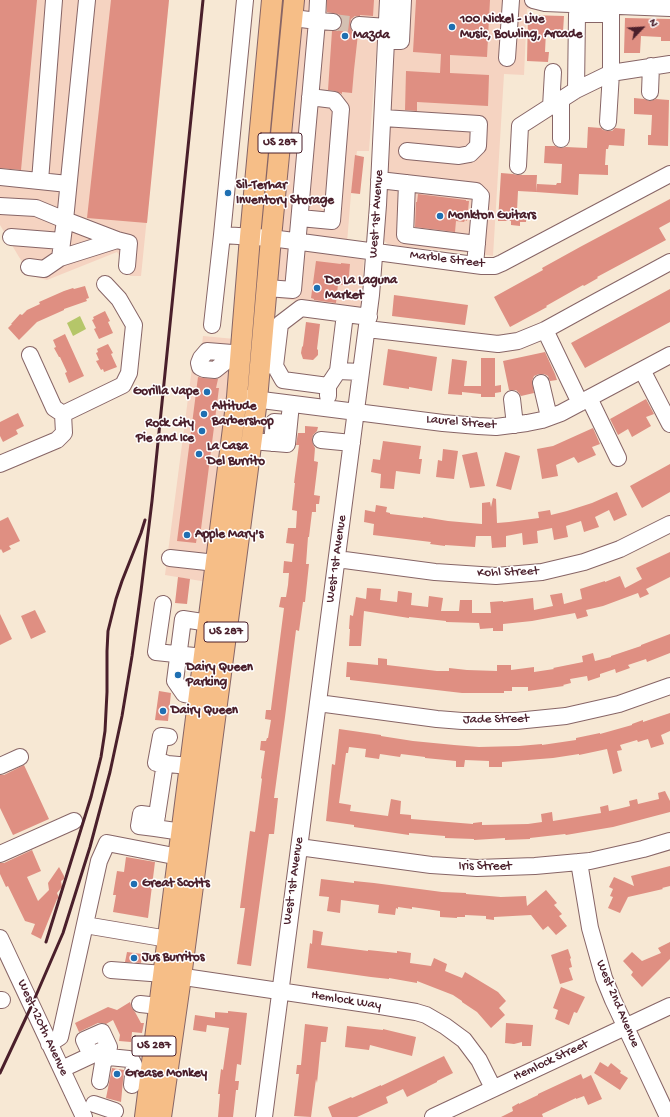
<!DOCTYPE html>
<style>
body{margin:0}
#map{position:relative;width:670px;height:1117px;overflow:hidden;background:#f7e8d4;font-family:"Gochi Hand",sans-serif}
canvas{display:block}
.north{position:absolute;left:622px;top:8px;width:40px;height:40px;-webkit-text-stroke:3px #fff;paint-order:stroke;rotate:65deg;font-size:11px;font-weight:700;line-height:16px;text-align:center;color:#4a1f2b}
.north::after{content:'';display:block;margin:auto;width:14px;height:18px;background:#4a1f2b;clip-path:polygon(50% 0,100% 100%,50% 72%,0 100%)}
</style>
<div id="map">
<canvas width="670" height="1117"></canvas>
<div class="north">N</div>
</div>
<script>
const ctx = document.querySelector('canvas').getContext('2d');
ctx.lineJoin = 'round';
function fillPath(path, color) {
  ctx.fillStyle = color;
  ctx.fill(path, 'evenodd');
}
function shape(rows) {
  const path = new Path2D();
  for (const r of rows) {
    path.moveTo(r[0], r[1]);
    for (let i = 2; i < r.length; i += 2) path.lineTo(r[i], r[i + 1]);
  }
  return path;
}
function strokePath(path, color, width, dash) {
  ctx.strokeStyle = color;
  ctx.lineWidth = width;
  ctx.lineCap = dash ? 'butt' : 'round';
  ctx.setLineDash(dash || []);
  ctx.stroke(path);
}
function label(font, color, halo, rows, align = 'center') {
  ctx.font = font + ' "Gochi Hand",sans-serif';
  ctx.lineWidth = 3;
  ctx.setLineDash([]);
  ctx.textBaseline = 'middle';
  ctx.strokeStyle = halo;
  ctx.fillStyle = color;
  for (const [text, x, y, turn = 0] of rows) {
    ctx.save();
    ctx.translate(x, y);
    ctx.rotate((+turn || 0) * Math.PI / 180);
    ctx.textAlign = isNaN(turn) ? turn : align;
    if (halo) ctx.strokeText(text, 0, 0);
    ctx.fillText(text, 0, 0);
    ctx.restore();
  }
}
fillPath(shape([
 [0,0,169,0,141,276,130,276,117,252,47,280,36,277,28,270,19,257,0,225],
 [303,0,380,0,369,151,357,151,351,194,346,255,364,257,361,308,274,298],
 [397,0,670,0,566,10,527,9,524,75,504,74,493,256,481,254,398,246,388,244,384,241,389,130],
 [203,336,235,339,207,582,165,575,193,360,201,354]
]), '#f5d3c1');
fillPath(shape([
 [80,316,86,329,73,336,67,323]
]), '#b5c669');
fillPath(shape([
 [0,0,37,0,21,170,0,168],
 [111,0,169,0,147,223,87,218],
 [327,0,374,0,373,16,360,15,360,16,355,16,351,19,350,24,351,29,353,33,358,34,354,70,352,93,342,92,342,94,335,91,328,90,332,31,337,31,341,28,342,22,341,17,338,14,327,12],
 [416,0,490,0,487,57,450,55,450,73,489,75,488,106,417,102,417,111,405,110,406,71,440,73,441,54,413,52],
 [528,15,564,16,563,32,546,31,545,52,549,52,548,62,527,61],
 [625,18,670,19,670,41,661,41,661,37,641,36,640,53,624,53],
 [634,98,644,99,650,101,656,99,669,100,668,146,648,145,648,135,651,135,652,115,634,114],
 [588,127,601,128,603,130,608,131,612,131,615,128,625,129,624,146,609,145,608,149,606,149,605,165,608,165,608,175,579,174,578,195,536,192,537,184,556,185,557,183,561,183,562,164,544,163,545,146,555,146,561,148,566,147,587,148],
 [355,155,364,157,360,194,351,193],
 [501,173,513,174,517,175,537,175,536,192,518,191,517,211,521,212,521,214,526,214,526,222,520,222,520,226,511,225,511,221,498,221],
 [418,194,466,200,466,201,469,201,467,221,465,220,464,222,456,221,455,232,415,227,416,202,417,202],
 [670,199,670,222,659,228,666,240,597,277,598,278,584,286,583,285,546,306,547,307,510,327,494,297,543,270,542,268,580,247],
 [316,261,341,264,341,263,350,264,348,286,338,284,336,303,314,300,314,299,311,298],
 [85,286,89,298,86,299,87,301,64,309,64,310,37,322,19,340,8,328,12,324,11,324,20,314,22,315,27,310,40,304,39,302,64,291,73,288,74,289],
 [670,289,670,322,585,368,571,343],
 [394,295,468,305,465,325,392,316],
 [105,311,110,321,108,322,113,333,99,339,94,329,96,328,92,320,94,319,93,317],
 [306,322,320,324,317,349,318,350,318,355,313,360,303,359,301,353,302,347,303,346],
 [65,334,84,376,69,383,65,373,67,372,60,357,59,357,54,348,56,347,53,340],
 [108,344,113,353,111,354,117,367,104,372,103,369,101,370,96,361,99,360,96,353,98,352,97,349],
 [388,349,437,357,432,391,409,387,409,389,383,385],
 [545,352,555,374,557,380,550,381,548,376,544,374,539,374,534,376,532,381,534,393,521,396,519,393,516,390,509,390,503,361],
 [481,358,495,358,495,386,501,385,501,392,495,393,495,397,481,397,481,394,462,392,462,395,448,394,452,359,467,361,464,386,481,386],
 [198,377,203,378,214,379,218,379,216,388,219,388,201,529,198,529,196,543,177,541],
 [646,399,654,414,646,417,651,426,632,437,628,429,618,435,610,419],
 [18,413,24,426,16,430,18,434,3,442,0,436,0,422],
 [305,426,318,427,317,431,313,435,312,439,313,444,315,448,314,461,318,462,314,495,320,496,319,504,316,504,316,512,312,512,309,537,308,537,306,564,309,564,305,602,303,602,299,631,296,630,285,717,274,798,278,798,274,834,269,834,251,966,237,964,245,908,240,908,250,831,255,832,256,825,262,779,261,778,265,751,260,750,261,741,266,741,267,738,268,738,271,720,265,719,266,710,271,710,271,709,284,608,279,607,281,597,286,597,288,585,289,573,283,573,284,561,292,562,294,544,286,543,288,528,296,528,297,511,292,510,295,483,294,483,299,445,296,445,298,433,305,433],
 [593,428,600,444,592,447,596,455,578,463,574,457,556,465,558,476,542,479,537,449,553,446],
 [383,441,421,446,419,459,422,459,420,474,396,471,394,489,380,488,381,474,371,472,373,459,380,460],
 [443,449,458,451,454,479,436,477,438,460,442,461],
 [477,452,485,486,470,488,462,455],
 [505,452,520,456,511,490,496,486],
 [670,464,670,492,642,508,630,486],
 [617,492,627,515,614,521,609,510,595,517,599,527,584,532,581,521,566,526,568,537,554,540,552,528,537,531,538,543,523,545,522,533,506,536,506,547,492,548,491,536,476,536,475,547,445,545,445,546,430,544,431,542,373,535,374,524,364,522,365,510,375,512,376,505,387,507,386,512,390,513,390,514,423,518,423,517,448,521,482,524,482,503,490,502,491,507,493,498,496,499,497,523,509,522,539,518,538,512,550,510,551,515,567,511,592,503],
 [8,517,20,541,9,546,11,549,3,553,1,549,0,550,0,521],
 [670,552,670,577,646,589,649,594,640,598,638,593,603,606,586,610,588,616,577,619,575,613,532,621,503,624,503,631,493,631,493,628,480,629,479,623,446,622,446,621,409,617,409,618,364,611,361,646,349,646,350,629,349,629,350,615,353,616,356,597,366,599,367,588,381,589,380,600,397,602,398,591,412,593,411,605,428,607,429,596,443,598,441,611,459,611,460,600,472,600,472,613,491,613,490,602,503,601,503,602,533,598,534,610,553,606,550,595,562,593,564,604,582,599,580,589,605,581,605,582,620,576,625,588,642,579,636,568],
 [178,577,190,579,187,604,175,603],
 [35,610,46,632,31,639,21,616],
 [0,614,12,639,0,645],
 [670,634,670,653,647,662,646,659,628,665,630,668,616,673,615,669,600,674,600,677,588,681,587,676,570,679,571,683,563,685,564,686,528,691,528,687,512,687,512,691,504,691,504,693,462,693,350,680,350,677,346,677,347,662,378,665,378,658,387,659,387,665,437,671,449,671,449,668,467,670,497,671,497,665,511,665,511,670,534,667,534,672,554,669,553,668,583,662,582,656,593,653,595,661,611,657,611,656,641,646,641,645],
 [159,691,171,693,168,721,155,720],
 [670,713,670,731,661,735,664,744,651,748,648,739,638,742,637,740,620,745,622,750,617,751,622,771,613,774,607,749,579,755,579,754,553,758,502,762,502,767,489,767,489,761,465,760,464,767,456,767,456,761,425,758,425,757,401,754,400,757,380,754,379,759,365,757,366,749,349,747,348,753,346,753,339,803,351,805,350,811,388,816,391,799,401,801,400,814,411,815,411,819,473,824,473,823,482,822,482,825,528,824,542,822,541,814,552,812,553,821,601,813,600,807,608,805,609,811,618,809,630,806,629,801,637,799,638,804,659,799,658,793,665,791,670,801,670,812,613,827,595,830,566,835,565,834,530,838,530,839,505,840,505,838,474,840,474,839,445,838,445,836,409,833,409,835,354,827,354,825,326,821,332,764,335,765,339,729,381,735,381,736,413,741,454,745,479,747,519,746,542,744,542,745,576,740,576,738,600,733,600,734,632,725,632,724,643,720,643,722],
 [24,765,49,819,13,835,0,808,0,775,4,775],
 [32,850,41,871,27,877,38,901,49,890,48,883,59,867,64,876,64,879,61,881,62,887,57,893,59,898,57,899,41,939,31,934,35,924,25,921,8,886,6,887,0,874,0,863,4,863],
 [126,857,155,862,148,918,113,912,116,895,113,895,117,871,124,872],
 [670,866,670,886,662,888,663,889,628,897,620,913,608,908,613,897,610,896,613,889,609,887,614,877,634,886,631,876],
 [321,879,354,883,354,881,374,883,442,892,466,893,466,894,501,897,526,896,527,906,546,890,557,903,554,905,562,914,559,916,567,926,556,935,548,926,543,930,531,915,494,917,494,920,486,919,486,916,465,915,465,917,457,917,457,918,440,917,440,911,412,907,412,909,398,907,398,909,396,908,395,915,378,913,379,905,341,900,340,913,327,911,329,897,319,896],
 [313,930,323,932,321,945,368,951,368,950,397,953,397,951,411,953,410,963,431,966,434,958,447,964,445,971,462,978,465,972,498,992,506,1001,499,1008,505,1015,491,1028,477,1012,462,1002,462,1001,453,995,417,981,417,983,389,978,389,979,371,977,307,968,310,943,312,944],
 [670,942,670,959,642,987,631,975,633,972,623,961,632,952,642,961,661,953,658,948],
 [568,949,571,958,570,959,572,967,569,968,573,980,560,984,551,955],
 [127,952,142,954,141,963,125,962],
 [561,987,585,997,577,1013,574,1012,569,1025,555,1019,558,1010,553,1008],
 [130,1002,132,1008,135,1012,141,1023,144,1023,142,1033,132,1032,131,1042,119,1041,120,1035,113,1020,106,1024,103,1023,98,1023,79,1032,75,1023,108,1007,117,1010],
 [228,1011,247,1013,241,1065,237,1064,235,1081,239,1081,238,1090,236,1090,233,1117,218,1117,220,1094,218,1094,221,1069,223,1070,229,1028,207,1025,206,1032,193,1030,195,1015,215,1018,215,1012,228,1013],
 [506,1023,533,1025,531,1046,522,1046,522,1042,514,1044,505,1043],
 [305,1024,328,1027,326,1042,321,1042,317,1083,316,1079,311,1117,294,1116,299,1074,296,1074,297,1065,301,1065],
 [347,1026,383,1030,383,1029,416,1037,412,1056,370,1045,369,1050,345,1047],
 [444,1056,453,1073,437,1081,437,1082,407,1097,403,1089,386,1097,388,1103,357,1117,332,1117,328,1107,351,1097,352,1098,381,1085,381,1086],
 [600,1062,608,1067,611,1063,621,1071,620,1073,628,1078,620,1090,594,1073],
 [112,1068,124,1070,121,1102,106,1098],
 [581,1074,583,1079,591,1075,602,1099,588,1105,584,1096,576,1099,576,1098,542,1114,543,1117,501,1117,513,1111,512,1107,519,1103,519,1104,538,1095,538,1094]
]), '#df8f82');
strokePath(shape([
 [333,22,359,25]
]), '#d4c0b2', 16, [16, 8]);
const minor = shape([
 [245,0,222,235,271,238,482,266,495,266,502,263,670,174],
 [533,0,545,3,670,8],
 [293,18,317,21,318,0],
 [359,25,387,27],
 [386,41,401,41,403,0],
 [507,58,511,0],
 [576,90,577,14,611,14,611,73,608,122],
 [650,92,651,66],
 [561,101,561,139],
 [551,107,553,72],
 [383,118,479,124,478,146,470,154,459,156,407,151],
 [518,166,520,126,576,90,611,73,670,64],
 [0,177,68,184],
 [379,180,476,191,481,196,475,265],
 [40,181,54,0],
 [407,183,405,235,477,244],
 [0,206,36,208,65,220,117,240,60,258,65,220,87,0],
 [300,218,332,221,341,109,334,100,310,97],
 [11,237,62,241],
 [117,240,129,243,127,266],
 [29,267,44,269,60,258],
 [267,288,293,290,317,21,333,22],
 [212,325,222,235],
 [367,329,498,344,518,341,545,330,596,302,670,262],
 [545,330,580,403],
 [232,353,225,362,215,370,204,369,200,367,199,363,201,358,207,351,232,353,241,353],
 [30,355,54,408,63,414],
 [266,365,275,366,283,380,328,386],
 [275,366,280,324,301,308,369,317],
 [642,370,670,424],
 [338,371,345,314],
 [541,383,549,417],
 [328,396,328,386,338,371,361,372],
 [246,398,443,423,478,426,496,427,527,423,542,420,561,413,670,355],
 [589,398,618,458],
 [512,399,515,425],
 [321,440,352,443],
 [251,441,287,444,291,404],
 [272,443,274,422,289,423],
 [0,464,57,440,64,433,63,414,123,385,129,373,134,325,119,299,105,284],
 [170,558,216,563],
 [337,559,435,572,496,576,542,572,584,562,620,549,670,524],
 [163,604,156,652,204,657],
 [199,697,184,694,175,681,183,619,209,623],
 [318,703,437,719,462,721,516,721,566,716,619,704,670,686],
 [169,737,161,736,156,763,190,766],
 [165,763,155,828,182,832],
 [0,766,20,757],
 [155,828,139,826,141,814,157,816],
 [299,847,431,865,477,868,535,866,590,861,643,849,670,841],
 [0,854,74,821],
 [579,862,590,928,604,978,613,1000,668,1117],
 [85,925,168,939],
 [0,938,84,1117],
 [111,970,164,974,380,1006,416,1012,426,1015,445,1026,464,1040,479,1060,493,1088],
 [0,1000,2,1000],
 [140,1004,159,1006],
 [49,1044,60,1037,99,861,107,843,179,857],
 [62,1069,109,1047,102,1032,84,1040,91,1055],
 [100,1081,103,1063,106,1059,109,1057,129,1059,132,1061,134,1065,132,1085],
 [94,1104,115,1111],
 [264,1117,371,295,378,205,388,0],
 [433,1117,670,1006]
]);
const major = shape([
 [145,1117,237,397,250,237,272,0],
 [161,1117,181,977,257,400,271,238,294,0]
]);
strokePath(minor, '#876566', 18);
strokePath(major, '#876566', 22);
strokePath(minor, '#fff', 16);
strokePath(major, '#f6be87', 20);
strokePath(shape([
 [46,942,91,797,101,757,105,731,107,692,107,651,108,631,116,599,122,581,141,533,145,520],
 [0,1073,31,1007,63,933,90,847,110,772,122,716,132,656,141,591,152,501,203,0]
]), '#4a1f2b', 3);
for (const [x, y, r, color] of [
 [452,27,4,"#1f6fb2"],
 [345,36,4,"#1f6fb2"],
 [228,193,4,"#1f6fb2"],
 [440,216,4,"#1f6fb2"],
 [317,288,4,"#1f6fb2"],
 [207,392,4,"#1f6fb2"],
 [204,414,4,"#1f6fb2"],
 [202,431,4,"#1f6fb2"],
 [199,454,4,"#1f6fb2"],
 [187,535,4,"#1f6fb2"],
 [178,675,4,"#1f6fb2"],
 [163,711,4,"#1f6fb2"],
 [134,884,4,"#1f6fb2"],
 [134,958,4,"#1f6fb2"],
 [117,1074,4,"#1f6fb2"]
]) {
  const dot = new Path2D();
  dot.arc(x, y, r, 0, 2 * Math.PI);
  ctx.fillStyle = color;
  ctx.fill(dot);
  strokePath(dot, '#fff', 1.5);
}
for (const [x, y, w] of [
 [280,143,44],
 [226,632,44],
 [154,1046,44]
]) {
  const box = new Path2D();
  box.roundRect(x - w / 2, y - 10, w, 20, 3);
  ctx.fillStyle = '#fff';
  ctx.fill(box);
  strokePath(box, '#4a1f2b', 1);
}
label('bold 12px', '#4a1f2b', null, [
 ["US 287",280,143],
 ["US 287",226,632],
 ["US 287",154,1046]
]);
label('bold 13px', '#4a1f2b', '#fff', [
 ["100 Nickel - Live",460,20],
 ["Music, Bowling, Arcade",460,35],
 ["Mazda",353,36],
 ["Sil-Terhar",236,186],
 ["Inventory Storage",236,201],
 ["Monkton Guitars",448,216],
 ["De La Laguna",325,281],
 ["Market",325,296],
 ["Gorilla Vape",199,392,"right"],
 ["Altitude",212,407],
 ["Barbershop",212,422],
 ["Rock City",194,424,"right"],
 ["Pie and Ice",194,439,"right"],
 ["La Casa",207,447],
 ["Del Burrito",207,462],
 ["Apple Mary's",195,535],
 ["Dairy Queen",186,668],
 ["Parking",186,683],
 ["Dairy Queen",171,711],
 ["Great Scotts",142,884],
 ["Jus Burritos",142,958],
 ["Grease Monkey",125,1074]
], 'left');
label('13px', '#4a1f2b', '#fff', [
 ["West 1st Avenue",377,214,-86],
 ["Marble Street",447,260,7],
 ["Laurel Street",461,423,5],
 ["West 1st Avenue",337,559,-82],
 ["Kohl Street",508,573,-2],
 ["Jade Street",496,720,-1],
 ["Iris Street",485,867],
 ["West 1st Avenue",294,881,-82],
 ["Hemlock Way",346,1001,9],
 ["West 2nd Avenue",617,1004,67],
 ["West 120th Avenue",42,1028,65],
 ["Hemlock Street",551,1061,-25]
]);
</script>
